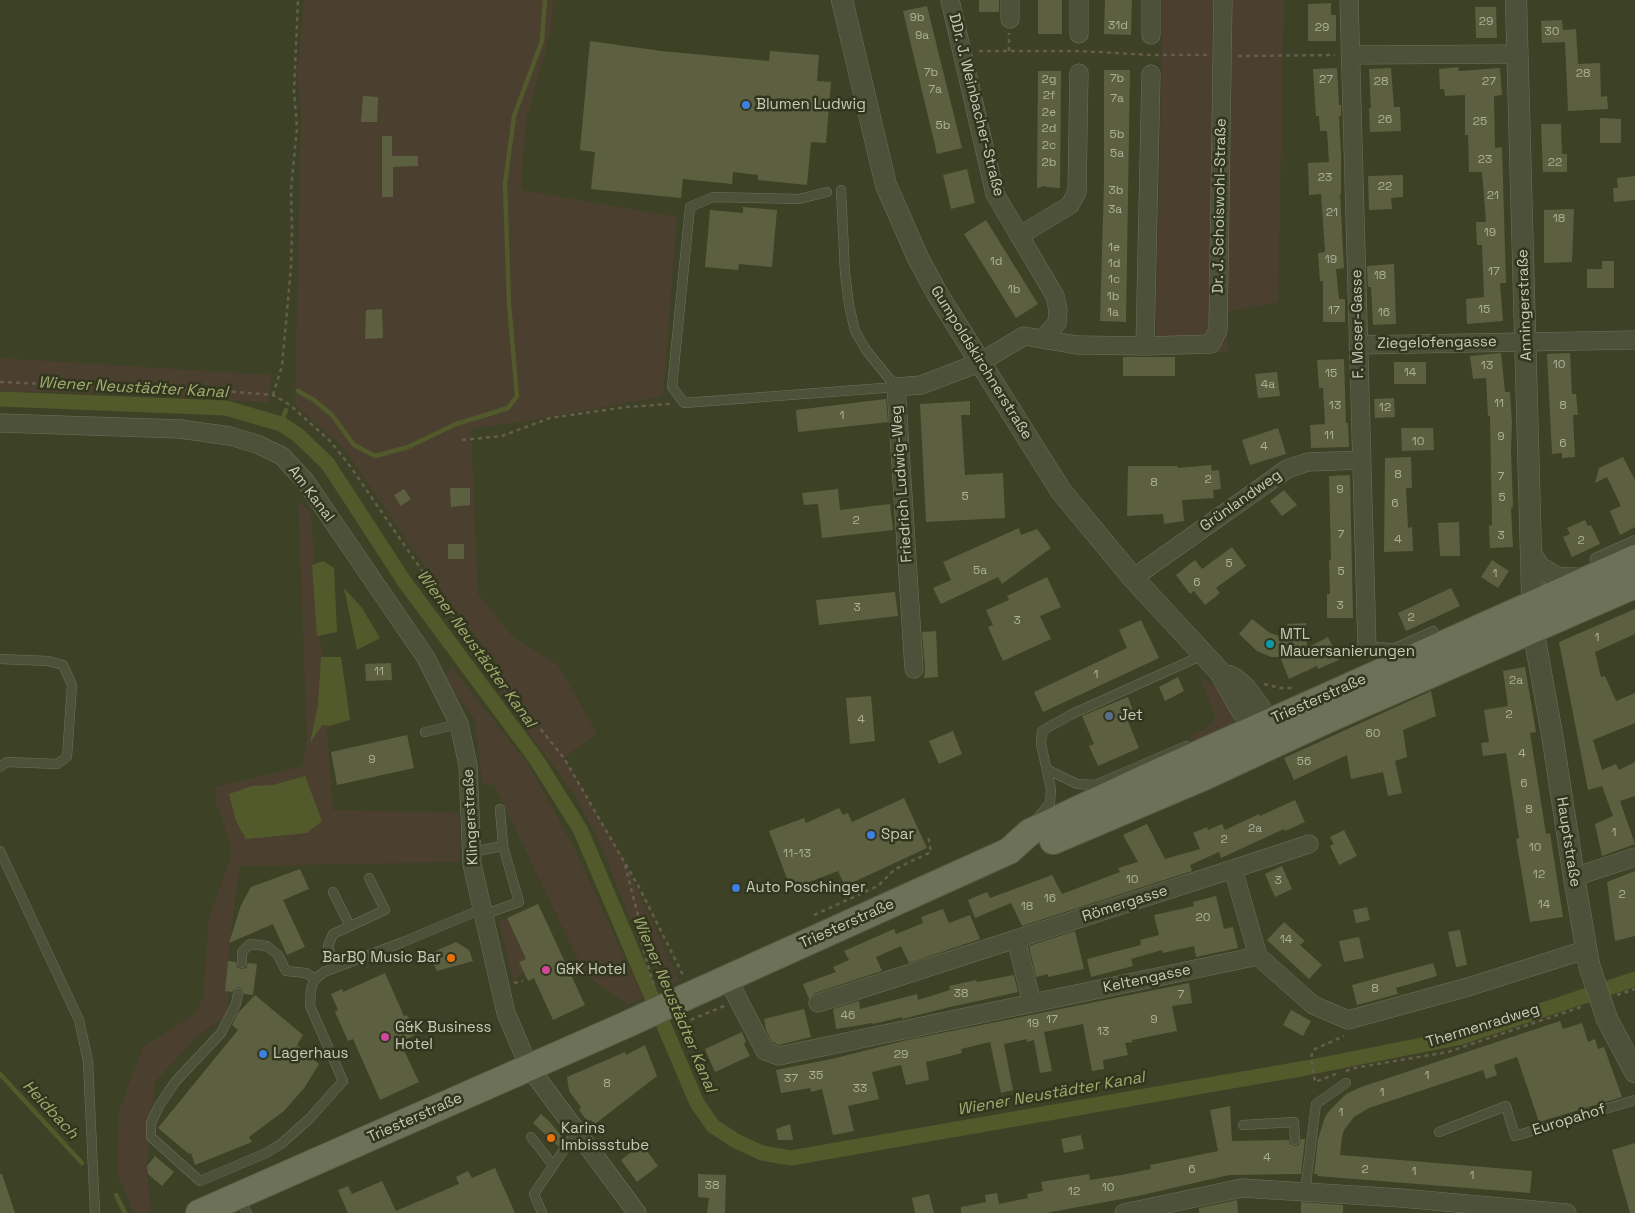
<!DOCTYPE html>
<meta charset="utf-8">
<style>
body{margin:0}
canvas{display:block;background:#3d4125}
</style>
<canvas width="1635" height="1213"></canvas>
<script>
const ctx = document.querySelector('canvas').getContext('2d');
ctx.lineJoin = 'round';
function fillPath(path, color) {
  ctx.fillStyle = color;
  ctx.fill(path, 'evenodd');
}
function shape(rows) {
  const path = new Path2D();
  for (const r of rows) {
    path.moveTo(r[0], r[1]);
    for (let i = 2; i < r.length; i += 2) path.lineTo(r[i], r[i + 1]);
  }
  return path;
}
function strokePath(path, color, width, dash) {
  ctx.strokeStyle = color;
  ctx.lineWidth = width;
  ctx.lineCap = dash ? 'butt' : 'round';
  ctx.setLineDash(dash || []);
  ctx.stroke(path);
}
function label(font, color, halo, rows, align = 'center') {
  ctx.font = font + ' "Space Grotesk",sans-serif';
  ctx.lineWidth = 5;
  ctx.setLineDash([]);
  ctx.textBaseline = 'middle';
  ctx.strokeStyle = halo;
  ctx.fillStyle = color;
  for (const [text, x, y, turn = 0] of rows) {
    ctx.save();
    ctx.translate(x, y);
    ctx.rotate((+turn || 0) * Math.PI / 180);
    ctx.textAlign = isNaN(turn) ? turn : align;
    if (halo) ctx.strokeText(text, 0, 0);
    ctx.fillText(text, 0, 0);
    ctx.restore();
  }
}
fillPath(shape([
 [304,0,553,0,551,31,526,120,521,190,677,217,663,396,520,422,471,429,478,594,513,637,558,665,597,733,564,758,624,861,679,981,660,990,648,938,630,919,599,840,572,791,505,701,501,668,452,606,344,448,295,404,301,114,297,75],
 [1162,0,1284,0,1278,302,1227,312,1228,352,1158,351,1156,320,1162,63],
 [0,358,271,375,269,403,165,395,0,391],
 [298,500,311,514,333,810,459,813,460,862,240,866,229,943,228,1015,199,1034,155,1082,147,1166,151,1213,136,1213,131,1207,117,1173,119,1111,143,1047,195,1014,203,998,209,918,231,856,230,841,216,803,216,787,303,766,307,738],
 [452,668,528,764,574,848,643,998,628,1005,585,974,494,785,482,784,475,720,444,676],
 [1200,676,1226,694,1235,717,1232,725,1210,738,1190,740,1189,737,1202,731,1216,719],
 [506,918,526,959,519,962,524,973,513,980,499,921]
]), '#4b3f2f');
fillPath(shape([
 [323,561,334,568,337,632,317,636,312,565],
 [344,588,362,608,380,638,357,650],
 [321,657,341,657,350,720,329,726,322,725,310,743,318,705],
 [305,776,322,821,307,833,246,839,236,821,229,794,252,786,273,785]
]), '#525a2c');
strokePath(shape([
 [298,391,314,400,332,415,354,445,375,456,408,447,456,424,508,408,517,396,509,304,505,184,514,116,542,41,545,0],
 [281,424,286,410],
 [0,1074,82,1163],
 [116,1195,125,1213]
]), '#525a2c', 4.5);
strokePath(shape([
 [0,399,226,408,281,424,298,435,328,464,404,581,536,759,580,829,697,1103,713,1126,736,1141,762,1153,791,1158,1306,1068,1462,1037,1635,979]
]), '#525a2c', 15);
fillPath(shape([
 [979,0,999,0,999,12,979,12],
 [1038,0,1062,0,1062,34,1038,34],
 [1105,0,1132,0,1131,35,1104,34],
 [1331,3,1331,15,1336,15,1336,41,1308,41,1308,4],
 [927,6,962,148,937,154,903,11],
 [1475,7,1496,7,1497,38,1476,38],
 [1562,20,1563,30,1576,29,1578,64,1600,63,1601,97,1607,96,1608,109,1568,111,1565,42,1542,43,1541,21],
 [590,41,661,51,769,61,770,51,819,55,817,81,831,82,826,143,811,142,807,185,758,180,758,175,733,172,732,184,683,179,681,198,591,189,595,152,580,150],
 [1458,67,1459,71,1500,68,1502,95,1494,96,1495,148,1502,147,1506,283,1500,283,1503,321,1467,324,1466,299,1484,297,1482,245,1477,245,1476,222,1486,222,1482,172,1469,172,1468,135,1465,135,1465,95,1445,96,1444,89,1440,89,1439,69],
 [1337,68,1339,105,1341,105,1341,116,1339,116,1341,154,1341,194,1340,194,1344,268,1336,269,1339,299,1345,299,1345,322,1323,322,1323,281,1320,281,1318,253,1325,252,1321,194,1309,195,1308,163,1329,162,1327,131,1320,131,1319,116,1316,116,1313,69],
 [1391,68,1394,107,1400,107,1401,131,1370,132,1369,108,1371,108,1369,69],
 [1104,70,1130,70,1126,322,1100,321,1104,182],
 [1038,71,1061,71,1060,188,1046,187,1046,186,1037,188],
 [363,96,378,97,377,122,361,122],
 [1600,118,1621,119,1621,143,1600,143],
 [1541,124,1561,124,1562,154,1567,154,1567,172,1543,172],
 [382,136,392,136,392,156,418,156,418,166,393,167,393,197,382,197],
 [967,169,975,203,951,209,943,175],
 [1403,175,1403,197,1391,198,1392,209,1369,210,1368,176],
 [1635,176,1635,200,1614,202,1613,188,1618,188,1617,178],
 [743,207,777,210,772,267,739,264,738,270,705,267,710,210,743,213],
 [1574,209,1572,262,1544,263,1544,210],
 [986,220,1038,304,1016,318,964,234],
 [1602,261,1614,261,1614,288,1587,288,1587,269,1602,269],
 [1394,264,1396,324,1373,325,1371,287,1368,287,1367,266],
 [382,309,383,338,365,339,366,310],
 [1501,353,1505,392,1510,392,1512,423,1511,451,1513,507,1511,508,1513,547,1490,548,1489,526,1492,525,1490,416,1488,416,1486,378,1473,379,1470,356],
 [1570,353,1572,394,1576,394,1578,415,1573,415,1575,457,1562,458,1562,453,1552,454,1547,354],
 [1123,357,1175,357,1175,376,1123,376],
 [1344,359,1346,423,1348,423,1349,447,1311,448,1310,425,1325,424,1323,388,1319,388,1317,360],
 [1394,362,1426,362,1426,384,1394,384],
 [1277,372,1280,396,1258,398,1255,374],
 [1394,398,1395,417,1375,418,1374,399],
 [886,399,888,422,798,432,796,410],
 [970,401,970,415,961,415,965,475,1003,473,1005,518,926,522,920,404],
 [1278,428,1286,454,1250,465,1242,440],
 [1401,428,1433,428,1434,450,1402,451],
 [1411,457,1412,488,1406,488,1408,528,1412,527,1413,551,1384,552,1385,458],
 [1623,457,1635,480,1635,527,1620,535,1610,511,1621,506,1607,477,1595,483,1599,468],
 [1211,465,1212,471,1219,470,1221,489,1213,490,1214,498,1182,500,1184,521,1164,524,1163,514,1127,516,1128,466,1177,466,1178,468],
 [1350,475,1353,618,1327,618,1327,594,1330,594,1329,560,1331,560,1329,476],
 [450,488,470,488,470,505,451,507],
 [404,489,411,499,401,506,394,495],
 [838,489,840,510,890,504,893,530,822,538,818,504,804,505,802,493],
 [1284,490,1297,505,1282,516,1270,501],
 [1585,520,1588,526,1591,525,1600,544,1572,557,1563,537,1570,534,1567,528],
 [1459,522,1460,556,1440,556,1438,523],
 [1019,528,1021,535,1037,529,1051,548,1002,584,998,577,941,604,933,588,951,580,943,562],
 [448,544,464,544,464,559,448,559],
 [1232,547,1246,566,1216,588,1220,593,1205,605,1194,591,1190,594,1176,575,1195,560,1202,569],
 [1492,560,1509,571,1498,588,1481,577],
 [1047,577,1061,607,1040,616,1051,639,1003,661,988,627,993,625,986,610,1009,600,1007,596],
 [1451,588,1460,606,1406,631,1398,613],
 [895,592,898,616,819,625,816,600],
 [1635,609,1635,634,1595,652,1601,677,1605,676,1616,701,1635,693,1635,723,1593,740,1602,770,1616,764,1619,770,1635,762,1635,796,1620,801,1635,844,1602,856,1595,824,1613,816,1602,786,1588,790,1559,642],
 [1252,619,1270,633,1293,640,1287,624,1306,623,1307,648,1328,637,1339,660,1318,669,1317,666,1308,670,1308,672,1306,671,1289,679,1280,657,1271,657,1257,651,1239,634],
 [1141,620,1159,658,1043,712,1034,692,1127,648,1119,630],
 [936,631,938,677,924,678,925,668,922,632],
 [391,663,392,680,366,681,365,664],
 [1525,667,1536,732,1530,733,1537,777,1546,834,1550,833,1563,917,1530,922,1516,839,1519,838,1506,753,1483,756,1481,743,1489,742,1484,710,1508,706,1503,671],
 [1178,677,1184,691,1165,701,1159,687],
 [1431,691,1436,716,1403,730,1407,757,1395,761,1402,793,1388,796,1383,772,1351,779,1347,755,1294,780,1284,758],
 [871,696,875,741,850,744,846,698],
 [1128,697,1135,716,1127,719,1139,748,1098,766,1089,746,1094,744,1082,716],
 [953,731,962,754,939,764,929,741],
 [407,735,414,768,337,785,331,752],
 [904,798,927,848,845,886,838,871,791,889,769,831,804,818,806,823,839,808,843,815,848,813,852,822],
 [1295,800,1305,822,1285,831,1284,829,1221,858,1219,852,1190,865,1192,871,1022,926,1011,903,975,918,968,900,987,892,990,898,1052,875,1062,894,1120,872,1118,868,1138,862,1123,835,1147,824,1165,859,1200,849,1193,833,1207,827,1208,830,1222,824,1225,830,1259,814,1260,816],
 [1344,830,1357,856,1339,865,1330,846,1334,844,1330,837],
 [1282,866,1292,889,1275,897,1265,874],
 [300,869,309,889,283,900,305,947,287,955,273,924,229,943,241,905,251,887],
 [1635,871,1635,936,1615,941,1607,882],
 [1216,896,1224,929,1233,927,1238,948,1196,957,1194,946,1163,953,1162,950,1131,959,1133,966,1091,977,1087,959,1141,945,1140,940,1159,935,1154,915,1194,906,1193,902],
 [538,904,585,1005,553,1020,534,978,528,981,519,962,526,959,507,918],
 [1367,907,1370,920,1356,923,1353,910],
 [943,909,949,923,970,915,980,939,909,963,901,946,876,957,882,971,815,993,809,999,803,984,836,972,833,967,849,960,844,951,894,929,896,934,923,923,921,917],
 [1284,922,1305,941,1300,945,1322,965,1309,979,1267,940],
 [1460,930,1467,965,1456,967,1448,932],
 [1075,931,1084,969,1048,977,1048,974,1036,977,1029,946],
 [1359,937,1364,958,1344,962,1339,941],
 [456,942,469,950,473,961,437,971,429,954],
 [228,961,236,962,237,967,242,969,246,968,248,963,257,964,253,995,244,994,242,989,239,987,234,989,232,992,225,991],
 [1433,963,1437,976,1396,988,1398,994,1357,1005,1352,985],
 [385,973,404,1016,407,1015,417,1034,400,1042,419,1082,380,1100,353,1039,348,1041,335,1012,338,1010,331,994,342,989,343,992],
 [1014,975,1018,992,950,1007,902,1019,902,1017,873,1024,872,1023,836,1029,833,1009,859,1001,860,1009,917,994,918,1000,950,990,949,986,976,980,977,982],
 [1189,983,1192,1003,1172,1006,1177,1031,1132,1040,1133,1042,1125,1043,1128,1055,1103,1060,1104,1069,1092,1071,1083,1024,1044,1032,1052,1071,1040,1073,1034,1040,1027,1042,1027,1039,1004,1044,1013,1090,1001,1093,990,1042,961,1049,962,1053,926,1062,929,1080,906,1085,901,1065,872,1072,879,1099,848,1106,854,1131,833,1135,822,1089,811,1092,810,1088,781,1093,776,1070,836,1058,907,1040],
 [255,995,303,1035,297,1045,319,1064,305,1087,284,1111,249,1137,252,1142,195,1165,191,1153,189,1154,158,1128,238,1030,232,1025,238,1013],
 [804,1009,811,1037,779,1045,772,1042,766,1030,764,1019],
 [1291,1010,1311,1021,1303,1036,1283,1025],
 [1560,1021,1563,1029,1582,1023,1588,1042,1595,1039,1598,1049,1604,1047,1622,1097,1539,1122,1517,1057,1494,1065,1497,1075,1486,1079,1483,1070,1369,1108,1354,1117,1344,1130,1342,1137,1340,1155,1532,1171,1530,1193,1317,1176,1318,1174,1314,1174,1318,1139,1325,1117,1330,1110,1346,1094,1361,1087],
 [742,1032,746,1042,744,1044,750,1056,715,1072,705,1049],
 [645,1045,657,1076,595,1124,591,1120,588,1122,579,1110,581,1107,569,1091,567,1077,625,1052,626,1055],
 [1230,1106,1232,1141,1289,1140,1290,1144,1295,1146,1299,1145,1301,1139,1305,1139,1301,1174,1229,1175,1138,1196,1046,1213,961,1213,961,1207,986,1202,985,1195,997,1193,999,1204,1028,1198,1027,1194,1043,1191,1041,1182,1089,1174,1090,1180,1121,1175,1151,1169,1150,1165,1218,1151,1210,1110],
 [541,1114,549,1121,564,1139,559,1147,533,1123],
 [790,1124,793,1140,778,1140,776,1129],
 [1081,1135,1084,1149,1064,1153,1061,1139],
 [1635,1143,1635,1213,1630,1213,1612,1150],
 [642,1144,658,1166,637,1182,621,1160],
 [155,1156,174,1172,162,1186,148,1174,147,1166],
 [495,1168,515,1213,348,1213,338,1190,348,1186,352,1194,382,1181,396,1211,459,1184,456,1177,468,1171,472,1178],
 [0,1174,2,1174,15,1213,0,1213],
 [698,1174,726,1175,725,1213,707,1213,709,1198,698,1197],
 [929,1194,934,1213,915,1213,912,1198],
 [1237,1200,1238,1213,1199,1213,1199,1208],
 [1301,1202,1343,1205,1343,1213,1301,1213]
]), '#5c6041');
const service = shape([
 [827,192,799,199,713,197,690,207,672,387,684,403,896,387,866,350,855,331,849,305,845,273,841,190],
 [1594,572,1595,558,1635,540],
 [1367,647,1395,648,1433,631],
 [0,659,48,661,63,665,72,685,67,757,57,764,7,762,0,767],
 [425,732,459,724],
 [1048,770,1077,784,1095,785,1186,746],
 [1035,821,1050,803,1051,789,1041,744,1042,731,1070,715,1203,655],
 [0,851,79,1020,88,1061,95,1213],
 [471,852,503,846],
 [333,892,350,926],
 [483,915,519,902,503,846,500,809],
 [242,963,242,952,250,944,267,946,278,955,286,971,306,973,315,979],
 [335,968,328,946,333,934,385,910,369,878],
 [315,979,324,972,403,942,482,909],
 [238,993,236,1004,221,1033,175,1082,159,1106,151,1123,151,1137,200,1181,264,1154,281,1144,310,1118,343,1081,310,1006,311,988,315,979],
 [1243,1125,1294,1122,1295,1140],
 [1439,1132,1506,1106,1515,1136,1635,1100],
 [531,1137,553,1165],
 [1305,1192,1316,1104,1346,1083],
 [239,1198,247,1213],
 [542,1213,534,1194,576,1132]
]);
const minor = shape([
 [950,0,995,194,1055,296,1058,310,1057,323,1042,339],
 [1349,0,1367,647],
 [1010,19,1010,0],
 [1079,34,1079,0],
 [1151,35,1151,0],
 [1350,55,1517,54],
 [1019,236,1070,205,1077,192,1079,73],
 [1358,345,1635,340],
 [1145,346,1151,74],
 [0,423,180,429,230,436,257,444,282,456,306,482,426,658,459,724,468,765,472,864,506,1013,529,1067,637,1213],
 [1133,578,1287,469,1308,462,1361,460],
 [914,669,896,387,921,385,979,363,1024,336,1077,345,1145,346,1211,344,1218,330,1223,0],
 [1233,869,1309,844],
 [1574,877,1635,857],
 [727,978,765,1051,779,1056,1258,956,1313,1005,1348,1020,1468,987,1585,950],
 [818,1003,1016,939],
 [1032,1003,1016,939,1233,869,1258,956],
 [1124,1213,1242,1188,1401,1198,1567,1213]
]);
const tertiary = shape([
 [842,0,886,185,918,258,938,295,1061,491,1133,578,1220,672,1242,711,1249,718,1262,725],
 [1516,0,1533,629,1552,734,1574,877,1589,965],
 [1532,555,1539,567,1551,574,1559,578,1587,579],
 [1229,676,1235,679,1246,689,1260,708,1262,725,1266,734],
 [1607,1019,1635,1072]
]);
const primary = shape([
 [1053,841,1204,777,1329,719,1635,585],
 [686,997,1009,851,1030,832,1138,781,1635,558],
 [199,1213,630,1023]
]);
strokePath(service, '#6d715a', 10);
strokePath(minor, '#6d715a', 19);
strokePath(tertiary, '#6d715a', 22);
strokePath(primary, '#595d46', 28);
strokePath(shape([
 [979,51,1079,51,1151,55,1208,55],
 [1009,51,1009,33],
 [1238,56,1335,55],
 [0,382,223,391,273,395,290,405,330,441,350,466,475,648,564,758,640,889,684,977],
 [273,395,282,366,291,267,292,230,291,189,297,128,294,91,298,0],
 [462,440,502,436,550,418,626,407,670,404],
 [1264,684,1280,688,1293,688],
 [625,865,640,923,638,931,655,989],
 [814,915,878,886,895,869,931,852,928,835],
 [514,983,523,981],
 [1617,995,1635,989],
 [676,1026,724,1006],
 [1346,1071,1354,1068,1448,1052,1584,1006],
 [1336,1074,1315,1082,1311,1058,1313,1050,1344,1036]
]), '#655d4c', 2.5, [4, 4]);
strokePath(service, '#4d5139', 9);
strokePath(minor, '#4d5139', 18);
strokePath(tertiary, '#4d5139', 21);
strokePath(primary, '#6d7157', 26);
const tertiaryBridge = shape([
 [1589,965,1607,1019]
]);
const primaryBridge = shape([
 [630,1023,686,997]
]);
strokePath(tertiaryBridge, '#6d715a', 22, []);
strokePath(primaryBridge, '#595d46', 28, []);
strokePath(tertiaryBridge, '#4d5139', 21);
strokePath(primaryBridge, '#6d7157', 26);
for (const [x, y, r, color] of [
 [746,105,5,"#3f7fe0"],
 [1270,644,5,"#0f9aa8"],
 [1109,716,5,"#5c6f8a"],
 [871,835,5,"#3f7fe0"],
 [736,888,5,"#3f7fe0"],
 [451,958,5,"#e8710a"],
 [546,970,5,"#d1479c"],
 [385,1037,5,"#d1479c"],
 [263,1054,5,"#3f7fe0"],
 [551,1138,5,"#e8710a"]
]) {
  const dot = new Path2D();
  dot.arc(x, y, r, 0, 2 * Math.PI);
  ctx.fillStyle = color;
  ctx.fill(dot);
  strokePath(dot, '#32361e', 2);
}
label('12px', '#acb099', null, [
 ["9b",917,18],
 ["29",1486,22],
 ["31d",1118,26],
 ["29",1322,28],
 ["30",1552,32],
 ["9a",922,36],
 ["7b",931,73],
 ["28",1583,74],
 ["7b",1117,79],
 ["2g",1049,80],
 ["27",1326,80],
 ["28",1381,82],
 ["27",1489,82],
 ["7a",935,90],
 ["2f",1049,96],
 ["7a",1117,99],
 ["2e",1049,113],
 ["26",1385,120],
 ["25",1480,122],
 ["5b",943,126],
 ["2d",1049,129],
 ["5b",1117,135],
 ["2c",1049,146],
 ["5a",1117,154],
 ["23",1485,160],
 ["2b",1049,163],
 ["22",1555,163],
 ["23",1325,178],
 ["22",1385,187],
 ["3b",1116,191],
 ["21",1493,196],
 ["3a",1115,210],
 ["21",1332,213],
 ["18",1559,219],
 ["19",1490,233],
 ["1e",1114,248],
 ["19",1331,260],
 ["1d",996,262],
 ["1d",1114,264],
 ["17",1494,272],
 ["18",1380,276],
 ["1c",1114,280],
 ["1b",1014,290],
 ["1b",1113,297],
 ["15",1484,310],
 ["17",1334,311],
 ["1a",1113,313],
 ["16",1384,313],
 ["10",1559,365],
 ["13",1487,366],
 ["14",1410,373],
 ["15",1331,374],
 ["4a",1268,385],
 ["11",1499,404],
 ["13",1335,406],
 ["8",1563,406],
 ["12",1385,408],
 ["1",842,416],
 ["11",1329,436],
 ["9",1501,437],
 ["10",1418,442],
 ["6",1563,444],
 ["4",1264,447],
 ["8",1398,475],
 ["7",1501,477],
 ["2",1208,480],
 ["8",1154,483],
 ["9",1340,490],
 ["5",965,497],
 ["5",1502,498],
 ["6",1395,504],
 ["2",856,521],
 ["7",1341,535],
 ["3",1501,536],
 ["4",1398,540],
 ["2",1581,541],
 ["5",1229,564],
 ["5a",980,571],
 ["5",1341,572],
 ["1",1495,574],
 ["6",1197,583],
 ["3",1340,606],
 ["3",857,608],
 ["2",1411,618],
 ["3",1017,621],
 ["1",1597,638],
 ["11",379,672],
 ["1",1096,675],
 ["2a",1516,681],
 ["2",1509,715],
 ["4",861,720],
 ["60",1373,734],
 ["4",1522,754],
 ["9",372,760],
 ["56",1304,762],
 ["6",1524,784],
 ["8",1529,810],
 ["2a",1255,829],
 ["1",1614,833],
 ["2",1224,840],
 ["10",1535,848],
 ["11-13",797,854],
 ["12",1539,875],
 ["10",1132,880],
 ["3",1278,881],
 ["2",1622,895],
 ["16",1050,899],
 ["14",1544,905],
 ["18",1027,907],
 ["20",1203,918],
 ["14",1286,940],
 ["8",1375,989],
 ["38",961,994],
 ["7",1181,995],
 ["46",848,1016],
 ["17",1052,1020],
 ["9",1154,1020],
 ["19",1033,1024],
 ["13",1103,1032],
 ["29",901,1055],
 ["35",816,1076],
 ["1",1427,1076],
 ["37",791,1079],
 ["8",607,1084],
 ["33",860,1089],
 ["1",1382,1093],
 ["1",1341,1113],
 ["4",1267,1158],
 ["6",1192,1170],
 ["2",1365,1170],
 ["1",1414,1172],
 ["1",1472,1176],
 ["38",712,1186],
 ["10",1108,1188],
 ["12",1074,1192]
]);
label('15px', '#c7cbb6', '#32361e', [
 ["Blumen Ludwig",756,105],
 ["MTL",1280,635],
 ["Mauersanierungen",1280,652],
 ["Jet",1119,716],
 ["Spar",881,835],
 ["Auto Poschinger",746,888],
 ["BarBQ Music Bar",441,958,"right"],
 ["G&K Hotel",556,970],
 ["G&K Business",395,1028],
 ["Hotel",395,1045],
 ["Lagerhaus",273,1054],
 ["Karins",561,1129],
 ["Imbissstube",561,1146]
], 'left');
label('15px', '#c7cbb6', '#32361e', [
 ["DDr. J. Weinbacher-Straße",976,105,76],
 ["Dr. J. Schoiswohl-Straße",1220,206,-89],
 ["Anningerstraße",1525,305,-92],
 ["F. Moser-Gasse",1358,324,-91],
 ["Ziegelofengasse",1437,343,-1],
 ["Gumpoldskirchnerstraße",981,363,58],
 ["Friedrich Ludwig-Weg",902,484,-94],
 ["Am Kanal",311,494,53],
 ["Grünlandweg",1241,501,-35],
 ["Triesterstraße",1319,699,-24],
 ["Klingerstraße",471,817,-93],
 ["Hauptstraße",1568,842,81],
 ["Römergasse",1125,904,-18],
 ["Triesterstraße",847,924,-24],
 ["Keltengasse",1147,979,-12],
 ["Thermenradweg",1483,1026,-17],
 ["Triesterstraße",415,1118,-24],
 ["Europahof",1569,1120,-17]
]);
label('italic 16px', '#a2ab6f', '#32361e', [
 ["Wiener Neustädter Kanal",133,388,3],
 ["Wiener Neustädter Kanal",476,649,54],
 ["Wiener Neustädter Kanal",674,1004,67],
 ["Wiener Neustädter Kanal",1051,1094,-10],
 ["Heidbach",50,1110,47]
]);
</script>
